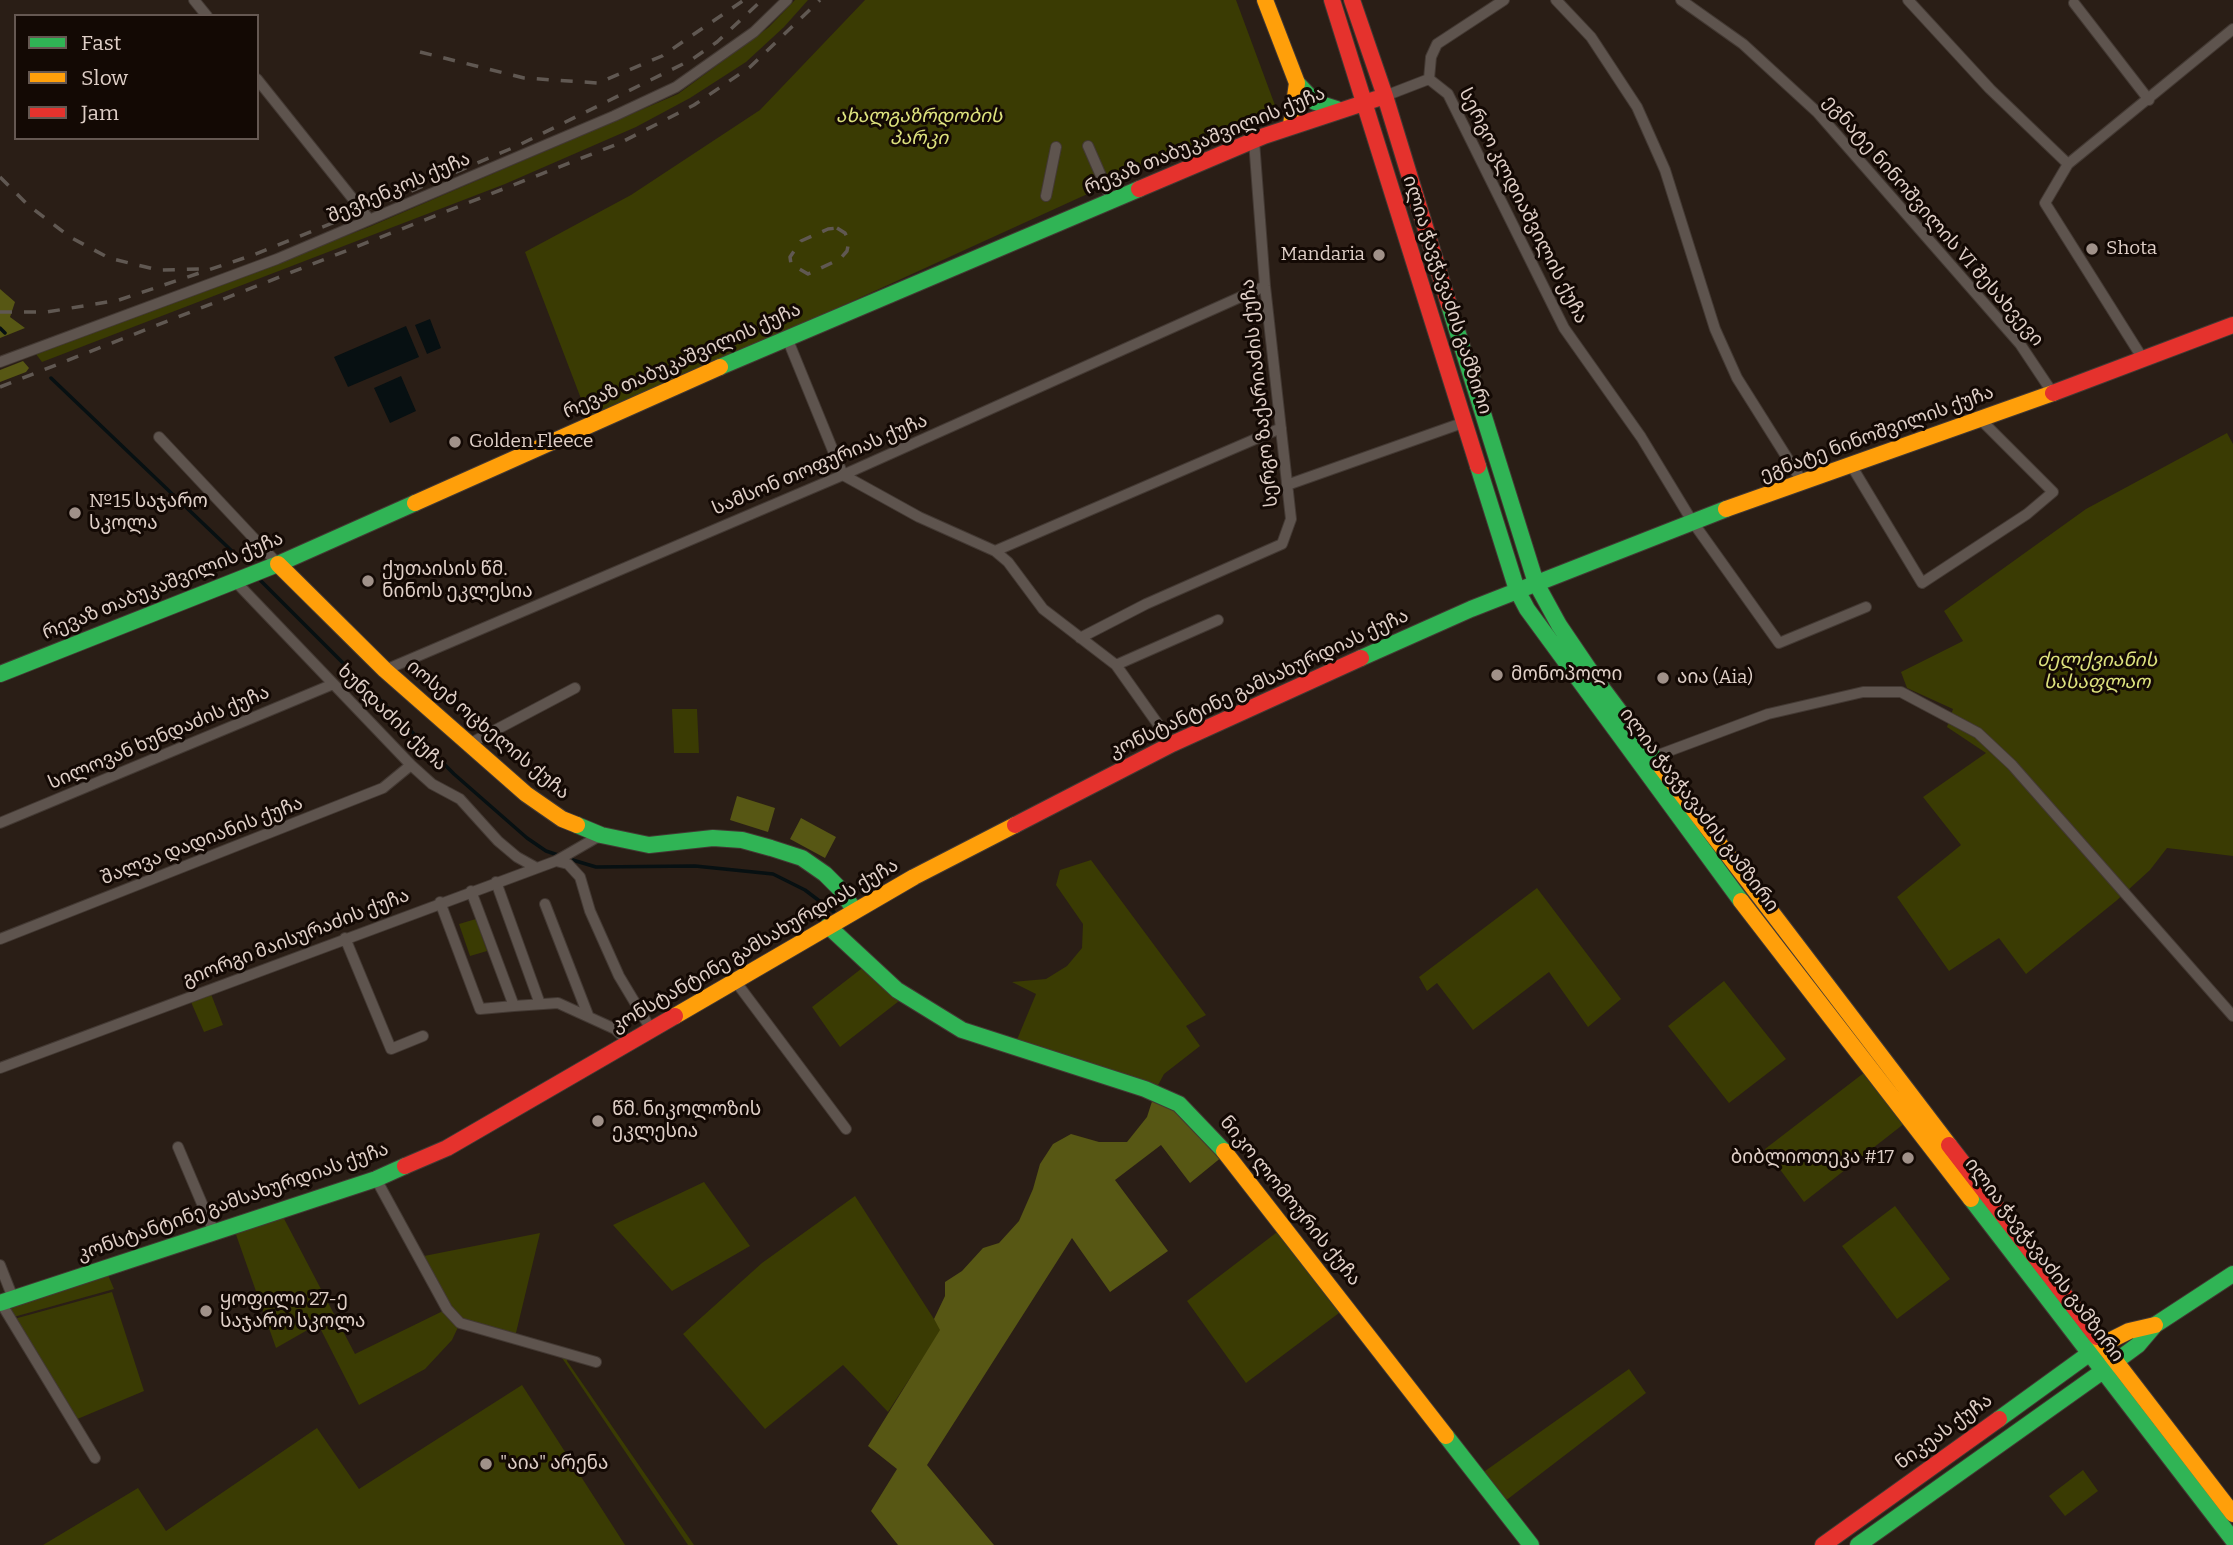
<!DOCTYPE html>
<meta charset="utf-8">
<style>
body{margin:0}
#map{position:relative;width:2233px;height:1545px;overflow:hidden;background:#2a1e16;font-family:Bitter,serif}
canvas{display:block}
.legend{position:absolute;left:14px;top:14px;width:245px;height:126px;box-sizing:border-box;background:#130904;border:2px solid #655852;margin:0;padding:9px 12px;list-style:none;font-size:21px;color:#dfcfc7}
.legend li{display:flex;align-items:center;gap:14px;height:35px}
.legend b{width:35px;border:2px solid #655852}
</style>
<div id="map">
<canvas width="2233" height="1545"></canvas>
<ul class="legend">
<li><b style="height:9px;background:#30b455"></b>Fast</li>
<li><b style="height:9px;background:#ff9f0a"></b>Slow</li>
<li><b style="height:9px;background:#e5322d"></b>Jam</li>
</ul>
</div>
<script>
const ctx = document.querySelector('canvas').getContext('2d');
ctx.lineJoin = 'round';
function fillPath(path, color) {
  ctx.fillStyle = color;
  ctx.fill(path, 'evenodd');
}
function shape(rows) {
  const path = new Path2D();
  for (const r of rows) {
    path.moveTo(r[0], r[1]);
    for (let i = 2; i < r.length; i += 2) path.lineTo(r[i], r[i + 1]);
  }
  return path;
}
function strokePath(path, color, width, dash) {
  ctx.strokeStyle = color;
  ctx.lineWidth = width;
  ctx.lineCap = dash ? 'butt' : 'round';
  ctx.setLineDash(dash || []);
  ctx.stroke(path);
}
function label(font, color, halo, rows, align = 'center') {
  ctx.font = font + ' Bitter,"Noto Sans Georgian",serif';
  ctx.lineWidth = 6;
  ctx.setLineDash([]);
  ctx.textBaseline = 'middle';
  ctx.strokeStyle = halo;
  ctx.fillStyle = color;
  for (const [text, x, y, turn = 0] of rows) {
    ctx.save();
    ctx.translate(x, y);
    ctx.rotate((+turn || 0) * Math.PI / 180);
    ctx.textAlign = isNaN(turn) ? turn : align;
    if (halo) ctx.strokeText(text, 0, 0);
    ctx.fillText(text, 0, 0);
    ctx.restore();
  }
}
fillPath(shape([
 [795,0,808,0,784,27,746,62,690,98,636,127,505,184,42,362,36,354,369,227,678,94,769,27],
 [865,0,1236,0,1276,108,787,331,588,417,525,252,631,195,760,110],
 [2227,433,2233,444,2233,856,2167,848,2150,870,2116,901,2026,974,1999,938,1949,971,1897,897,1961,845,1923,797,1986,753,1947,727,1953,709,1907,688,1901,672,1963,641,1944,611,2086,509],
 [672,709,697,709,699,753,674,753],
 [1091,860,1206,1015,1186,1026,1200,1046,1164,1074,1156,1089,1016,1042,1036,994,1012,982,1046,979,1067,966,1082,948,1083,924,1056,885,1060,870],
 [1537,888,1621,999,1588,1027,1549,972,1473,1030,1437,983,1427,991,1419,977],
 [476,919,487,951,470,956,459,924],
 [870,962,908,994,840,1047,812,1007],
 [1724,981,1786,1059,1729,1103,1668,1026],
 [211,994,223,1025,204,1032,191,1002],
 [1865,1072,1905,1123,1804,1202,1765,1149],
 [704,1182,750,1246,672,1291,613,1225],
 [855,1196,941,1330,888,1412,843,1365,765,1429,683,1334,762,1263],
 [1895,1206,1950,1279,1897,1319,1842,1246],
 [280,1211,355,1354,447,1309,419,1257,540,1233,515,1337,460,1323,452,1340,425,1369,359,1405,318,1324,276,1348,233,1226],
 [1285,1226,1347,1307,1246,1383,1187,1301],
 [105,1268,114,1289,10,1318,1,1303],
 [112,1292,144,1391,75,1420,14,1319],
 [558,1352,570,1356,567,1361,694,1545,688,1545],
 [1629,1369,1646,1393,1500,1505,1478,1476],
 [522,1385,625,1545,43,1545,138,1488,166,1531,317,1428,359,1489],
 [2083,1470,2098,1491,2065,1516,2049,1496]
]), '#3a3b03');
fillPath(shape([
 [0,289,15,302,10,317,25,328,0,338],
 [23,361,29,368,26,372,0,382,0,370],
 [737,796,775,808,768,832,730,820],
 [801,818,836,837,825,858,790,839],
 [1156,1089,1228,1152,1190,1183,1161,1145,1115,1180,1168,1251,1110,1292,1072,1238,927,1465,994,1545,898,1545,871,1511,897,1469,868,1446,940,1330,934,1319,945,1296,945,1282,962,1271,983,1248,999,1243,1019,1221,1033,1189,1040,1164,1053,1144,1071,1134,1099,1142,1127,1142,1147,1117]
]), '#575714');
fillPath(shape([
 [430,319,441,348,427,354,415,325],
 [406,326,419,357,348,387,334,357],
 [401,376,416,411,390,423,374,388]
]), '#071012');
strokePath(shape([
 [0,328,5,333],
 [51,378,236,555],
 [261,581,454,774,527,838,546,851,558,855],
 [566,858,596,867,695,866,773,874,805,890,834,912]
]), '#071012', 3.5);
const street = shape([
 [194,0,207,16],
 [1556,0,1591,37,1637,107,1665,170,1715,329,1737,378,1803,483],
 [1681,0,1743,44,1817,112,2020,344,2052,392],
 [1908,0,1990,89,2068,164,2045,203,2143,359],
 [2074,3,2149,100],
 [257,79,369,219],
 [1429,79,1448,94,1564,328,1641,437,1692,521,1779,643,1866,607],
 [1429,79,1431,57,1437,44,1504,0],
 [1385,96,1429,79],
 [1088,146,1112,201],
 [2068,164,2233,29],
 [1046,196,1056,147],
 [787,338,843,475,919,517,995,551,1008,562,1043,609,1116,665,1172,744],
 [0,362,277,259,614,116,676,87,754,32,787,0],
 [159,437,278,564],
 [1851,465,1922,583,2027,514,2053,492,1981,420],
 [1287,485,1465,422],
 [995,551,1281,428],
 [235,581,411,765,432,784,460,799,498,841,517,857,535,867],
 [1080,638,1146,604,1282,544,1291,519,1265,286,1254,141],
 [1116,665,1218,620],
 [385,670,843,475,1265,286],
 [469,744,575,688],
 [1653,757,1768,714,1863,692,1901,692,1978,733,2012,765,2233,1016],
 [0,823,331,685],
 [556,861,568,864,580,877,590,911,619,976,652,1031],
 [496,882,540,1004],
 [471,891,514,1006,558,1003,615,1029,630,1043],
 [440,902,480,1009,514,1006],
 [545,904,588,1015],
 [345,938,391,1049,423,1036],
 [0,939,383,788,411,765],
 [736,982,846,1129],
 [0,1068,556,861,601,835],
 [178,1147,214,1232],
 [376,1179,447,1309,460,1323,596,1362],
 [0,1265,13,1298],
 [1,1303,95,1458]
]);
const fast = shape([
 [1297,83,1315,102,1337,109],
 [1449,305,1536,583,1559,625,1599,684,1661,767],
 [720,367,1139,189],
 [1478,466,1517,590,1527,609,1741,901],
 [1361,658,1471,609,1726,509],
 [0,674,278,564,415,503],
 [577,825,601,835,649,845,713,838,742,840,771,848,802,858,825,874,842,891,854,910],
 [828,926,897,990,962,1030,1145,1089,1179,1104,1224,1151],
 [1971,1199,2233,1540],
 [0,1303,376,1179,405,1166],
 [2115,1362,2138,1345,2155,1325,2233,1274],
 [1999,1419,2097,1348],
 [1446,1436,1531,1545],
 [1858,1545,2110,1366]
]);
const slow = shape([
 [1265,0,1297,83,1291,125],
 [415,503,720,367],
 [1726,509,2053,393],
 [278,564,385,670,526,794,562,819,577,825],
 [1661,767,1949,1145],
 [1741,901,1971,1199],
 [675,1016,914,877,1015,825],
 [1224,1151,1446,1436],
 [2097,1337,2233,1514],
 [2103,1344,2129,1331,2155,1325]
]);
const jam = shape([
 [1332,0,1478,466],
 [1352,0,1385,96,1449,305],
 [1139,189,1264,136,1385,96],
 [2053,393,2233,325],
 [1015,825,1172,744,1361,658],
 [1949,1145,2097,1337],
 [405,1166,447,1148,675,1016],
 [1823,1545,1999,1419]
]);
strokePath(street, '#433933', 12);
strokePath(fast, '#433933', 18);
strokePath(slow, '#433933', 18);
strokePath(jam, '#433933', 18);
strokePath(street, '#5e544e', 10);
strokePath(fast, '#30b455', 16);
strokePath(slow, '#ff9f0a', 16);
strokePath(jam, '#e5322d', 16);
strokePath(shape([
 [420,52,524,78,598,83,662,56,744,0],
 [0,177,28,205,70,237,109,258,158,270,203,269],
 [837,228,845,233,849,241,847,251,840,259,808,274,791,264,790,257,801,241,828,229,837,228],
 [0,312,47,312,119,300,253,255,407,193,517,146,691,60,717,42,762,0],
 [0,387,620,143,694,105,750,67,820,0]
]), '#605852', 3.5, [12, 12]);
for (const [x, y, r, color] of [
 [2092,249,7,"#a09189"],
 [1379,255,7,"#a09189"],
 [455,442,7,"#a09189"],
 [75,513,7,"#a09189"],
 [368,581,7,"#a09189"],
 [1497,675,7,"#a09189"],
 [1663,678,7,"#a09189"],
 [598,1121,7,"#a09189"],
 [1908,1158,7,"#a09189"],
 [206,1311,7,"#a09189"],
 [486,1464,7,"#a09189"]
]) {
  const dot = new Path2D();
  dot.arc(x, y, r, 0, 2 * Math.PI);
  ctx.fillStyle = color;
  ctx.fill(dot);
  strokePath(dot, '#130904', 2.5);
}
label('italic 19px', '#dee37e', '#130904', [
 ["ახალგაზრდობის",919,117],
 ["პარკი",919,139],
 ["ძელქვიანის",2097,661],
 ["სასაფლაო",2097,683]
]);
label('19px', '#dfcfc7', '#130904', [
 ["რევაზ თაბუკაშვილის ქუჩა",1205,141,-22],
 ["შევჩენკოს ქუჩა",399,188,-23],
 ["სერგო კლდიაშვილის ქუჩა",1523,206,63],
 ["ეგნატე ნინოშვილის VI შესახვევი",1933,221,49],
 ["ილია ჭავჭავაძის გამზირი",1447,295,72],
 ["რევაზ თაბუკაშვილის ქუჩა",682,361,-24],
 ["სერგო ზაქარიაძის ქუჩა",1260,393,-96],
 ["ეგნატე ნინოშვილის ქუჩა",1877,434,-20],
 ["სამსონ თოფურიას ქუჩა",820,465,-23],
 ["რევაზ თაბუკაშვილის ქუჩა",163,586,-22],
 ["კონსტანტინე გამსახურდიას ქუჩა",1259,684,-25],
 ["ხუნდაძის ქუჩა",392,718,44],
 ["იოსებ ოცხელის ქუჩა",488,730,40],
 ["სილოვან ხუნდაძის ქუჩა",159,738,-23],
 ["ილია ჭავჭავაძის გამზირი",1699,810,53],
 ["შალვა დადიანის ქუჩა",202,841,-21],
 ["გიორგი მაისურაძის ქუჩა",296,938,-21],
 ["კონსტანტინე გამსახურდიას ქუჩა",755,946,-30],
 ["ნიკო ლომოურის ქუჩა",1290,1201,51],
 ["კონსტანტინე გამსახურდიას ქუჩა",233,1202,-19],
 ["ილია ჭავჭავაძის გამზირი",2044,1260,53],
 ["ნიკეას ქუჩა",1944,1432,-36]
]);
label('19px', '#dfcfc7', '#130904', [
 ["Shota",2106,249],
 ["Mandaria",1365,255,"right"],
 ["Golden Fleece",469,442],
 ["№15 საჯარო",89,502],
 ["სკოლა",89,524],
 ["ქუთაისის წმ.",382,570],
 ["ნინოს ეკლესია",382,592],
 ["მონოპოლი",1511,675],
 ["აია (Aia)",1677,678],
 ["წმ. ნიკოლოზის",612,1110],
 ["ეკლესია",612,1132],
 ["ბიბლიოთეკა #17",1894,1158,"right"],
 ["ყოფილი 27-ე",220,1300],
 ["საჯარო სკოლა",220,1322],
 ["\"აია\" არენა",500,1464]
], 'left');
</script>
